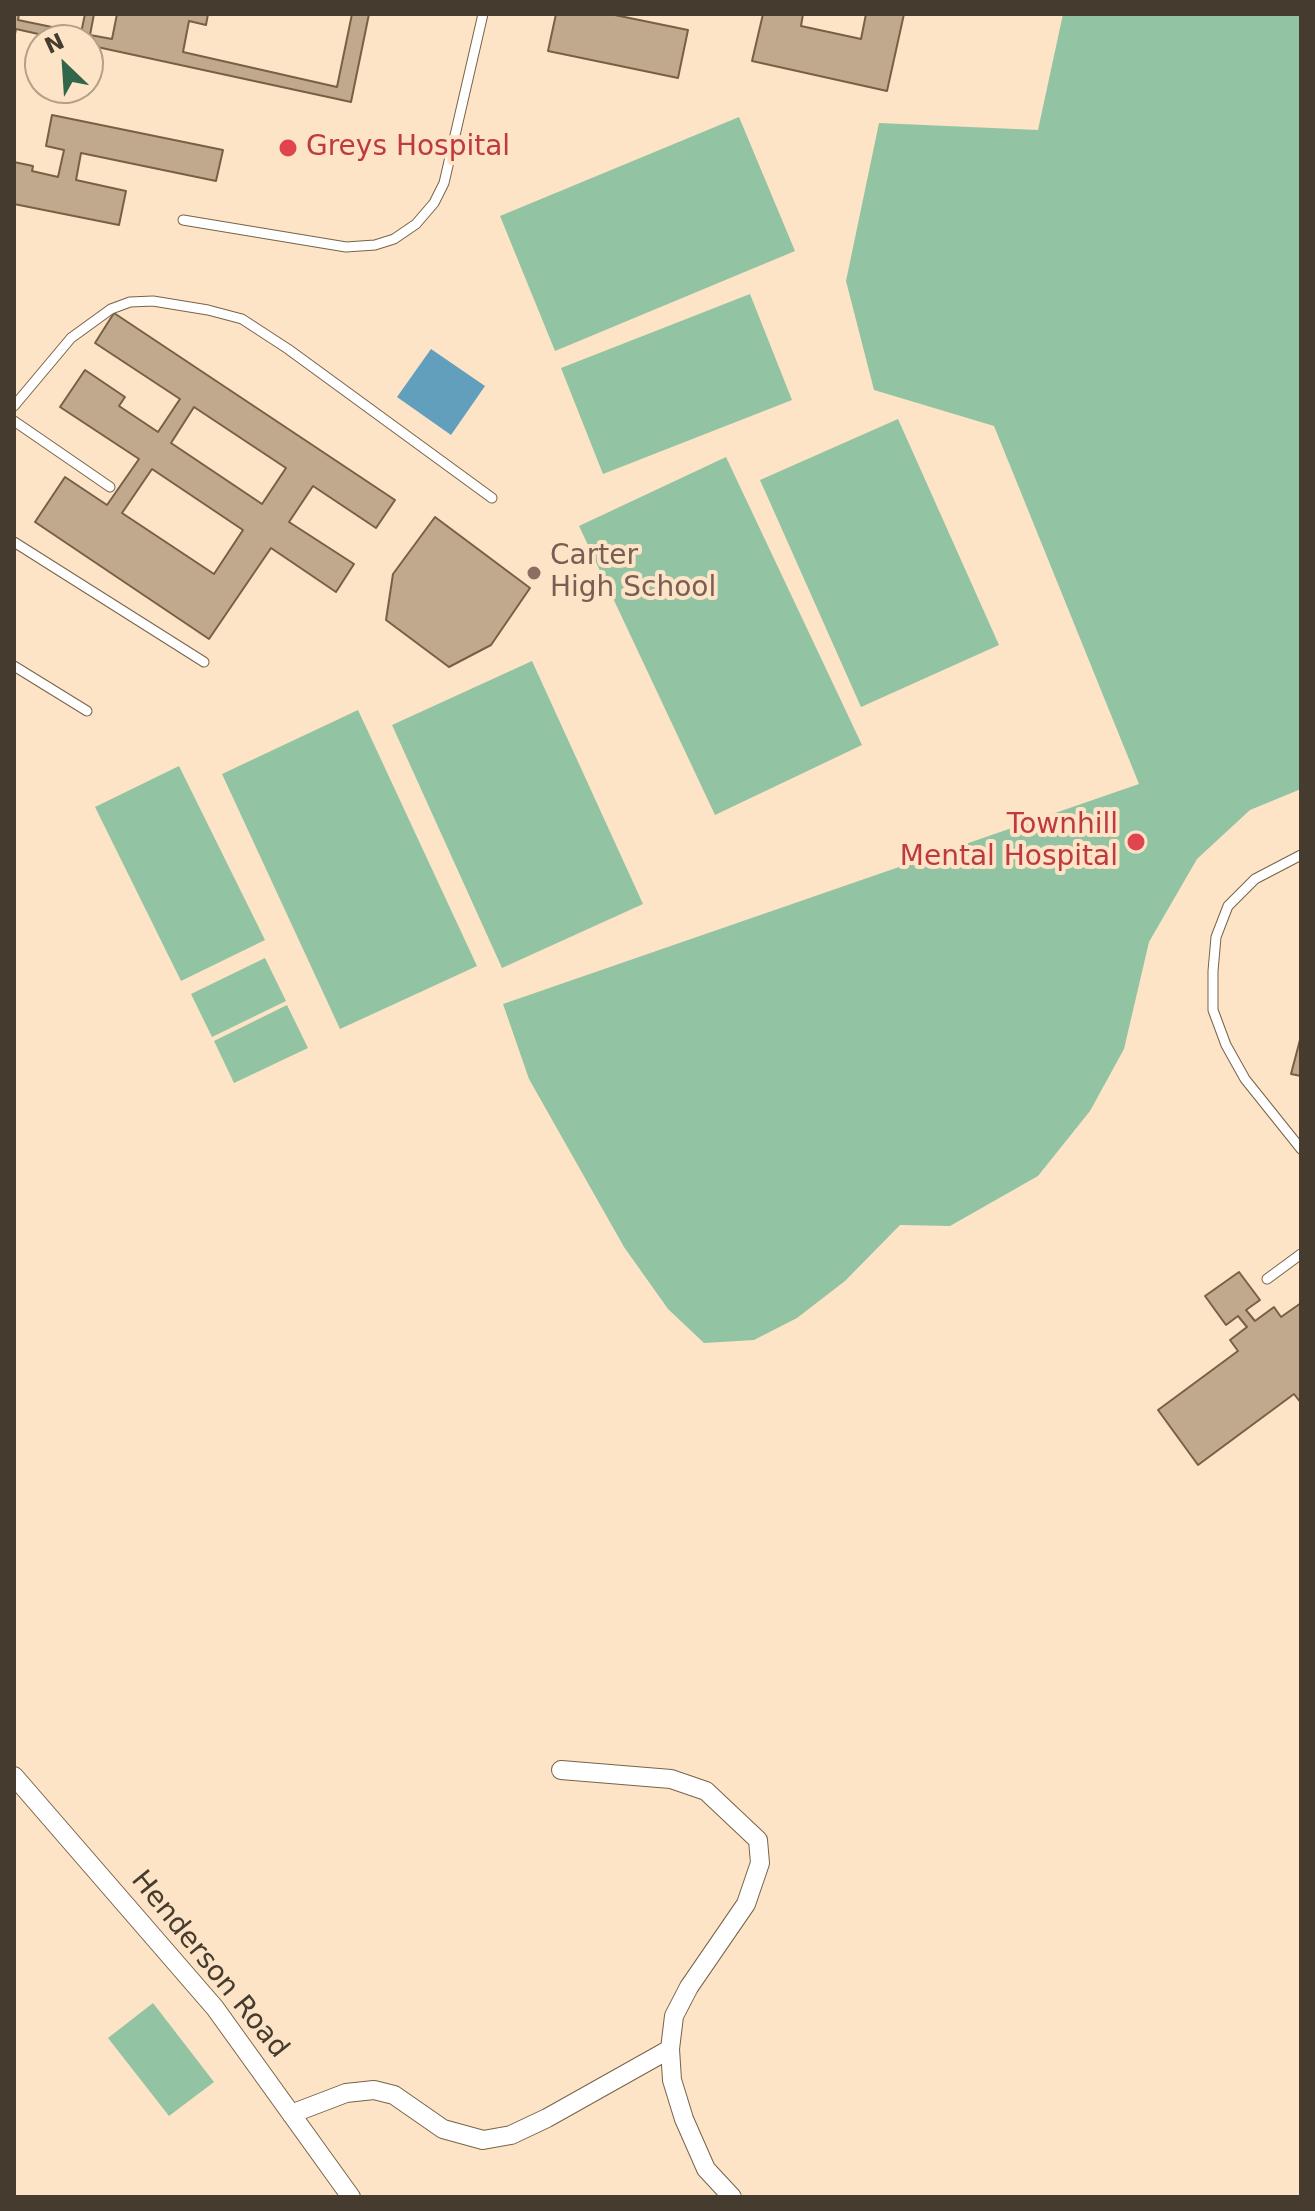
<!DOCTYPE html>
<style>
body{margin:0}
#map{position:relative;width:1315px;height:2211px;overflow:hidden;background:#fde4c6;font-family:"DejaVu Sans",sans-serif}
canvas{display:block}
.frame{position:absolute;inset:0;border:16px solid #453b2f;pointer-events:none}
.north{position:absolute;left:24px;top:24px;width:80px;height:80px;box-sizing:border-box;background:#fde4c6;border:2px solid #b3a08a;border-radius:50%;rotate:335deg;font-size:22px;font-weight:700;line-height:32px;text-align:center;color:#453b2f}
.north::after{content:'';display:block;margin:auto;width:28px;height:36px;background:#31664c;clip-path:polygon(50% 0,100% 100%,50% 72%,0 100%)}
</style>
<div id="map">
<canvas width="1315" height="2211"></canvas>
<div class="frame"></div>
<div class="north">N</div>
</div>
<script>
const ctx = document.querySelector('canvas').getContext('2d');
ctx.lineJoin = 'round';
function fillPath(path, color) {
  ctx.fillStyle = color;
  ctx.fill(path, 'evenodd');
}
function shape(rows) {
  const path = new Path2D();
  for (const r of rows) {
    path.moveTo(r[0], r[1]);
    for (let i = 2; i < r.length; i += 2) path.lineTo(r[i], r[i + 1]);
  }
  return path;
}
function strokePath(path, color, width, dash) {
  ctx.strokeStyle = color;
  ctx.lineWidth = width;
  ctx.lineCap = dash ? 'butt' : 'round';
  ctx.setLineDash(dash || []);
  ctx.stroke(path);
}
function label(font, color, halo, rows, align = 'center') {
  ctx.font = font + ' "DejaVu Sans",sans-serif';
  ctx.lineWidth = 8;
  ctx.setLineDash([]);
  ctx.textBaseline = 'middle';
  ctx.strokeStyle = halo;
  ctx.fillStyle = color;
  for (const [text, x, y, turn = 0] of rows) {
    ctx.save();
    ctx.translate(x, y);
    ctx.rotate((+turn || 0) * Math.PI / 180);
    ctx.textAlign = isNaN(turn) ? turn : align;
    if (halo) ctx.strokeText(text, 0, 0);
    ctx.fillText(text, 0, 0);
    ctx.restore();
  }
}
fillPath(shape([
 [1063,14,1301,14,1301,789,1250,810,1197,859,1149,942,1124,1049,1090,1111,1038,1176,950,1226,900,1225,845,1281,797,1318,754,1340,704,1343,668,1309,624,1247,529,1079,503,1004,1139,784,994,426,874,390,846,281,879,123,1038,130],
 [739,117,795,251,555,351,500,216],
 [750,294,792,400,603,474,561,368],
 [898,419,999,645,861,707,760,480],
 [726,457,862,745,715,815,579,526],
 [532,661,643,904,502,968,392,725],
 [358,710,477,966,340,1029,222,774],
 [179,766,265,940,181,981,95,807],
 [265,958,286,1001,212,1037,191,994],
 [287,1005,308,1048,234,1083,214,1041],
 [153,2003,214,2082,169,2116,108,2038]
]), '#92c4a3');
fillPath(shape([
 [431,349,485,386,451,435,397,397]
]), '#619fbc');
const building = shape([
 [14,14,19,14,18,20,81,33,85,14,94,14,90,35,112,39,117,14,208,14,206,25,189,21,183,52,337,87,352,14,369,14,351,102,88,45,88,40,65,40,16,29,14,39,14,14],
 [556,14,610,14,688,30,678,78,548,51,556,14],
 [763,14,803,14,801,26,861,39,866,14,904,14,887,91,752,61,763,14],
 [52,115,223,150,216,181,81,153,76,180,126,191,119,225,14,204,14,162,33,166,32,171,58,177,64,150,46,146,52,115],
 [114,313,395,500,376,528,313,486,289,522,354,564,336,592,271,548,209,639,35,522,65,477,107,505,139,459,60,407,85,370,125,397,119,406,158,432,180,399,95,343,114,313],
 [194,407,286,468,262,504,171,443,194,407],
 [152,469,243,530,214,574,122,513,152,469],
 [435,517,530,588,491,645,449,667,386,620,393,574,435,517],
 [1301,1036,1301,1076,1291,1074,1301,1036],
 [1239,1272,1260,1300,1246,1310,1255,1321,1274,1307,1281,1317,1301,1303,1301,1403,1294,1394,1198,1465,1158,1410,1238,1351,1230,1340,1247,1327,1238,1316,1226,1325,1205,1296,1239,1272]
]);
fillPath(building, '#c1a98d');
strokePath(building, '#766146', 2);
const service = shape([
 [183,220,346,247,375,245,394,239,416,224,434,203,444,183,483,14],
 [14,406,71,338,111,309,130,302,153,301,208,310,242,319,288,349,492,498],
 [14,421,110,487],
 [14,542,204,662],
 [14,666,87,711],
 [1301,855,1255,879,1228,906,1216,937,1213,971,1213,1010,1226,1045,1245,1079,1301,1149],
 [1267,1279,1301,1254]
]);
const minor = shape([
 [561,1770,671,1779,706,1791,758,1840,760,1863,746,1904,689,1987,674,2016,670,2049,672,2080,684,2119,706,2169,732,2197],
 [14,1776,215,2008,351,2197],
 [291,2114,346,2093,374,2090,394,2095,443,2129,483,2140,511,2135,547,2118,670,2049]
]);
strokePath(service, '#786348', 11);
strokePath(minor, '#786348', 20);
strokePath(service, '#fff', 9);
strokePath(minor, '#fff', 18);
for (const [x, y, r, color] of [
 [288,148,10,"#e0444e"],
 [534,573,8,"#8d6e63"],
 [1136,842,10,"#e0444e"]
]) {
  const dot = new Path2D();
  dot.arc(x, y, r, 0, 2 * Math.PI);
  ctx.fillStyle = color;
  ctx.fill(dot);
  strokePath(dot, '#fde4c6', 3);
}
label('28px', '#be3a42', '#fde4c6', [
 ["Greys Hospital",306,148],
 ["Townhill",1118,826,"right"],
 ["Mental Hospital",1118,858,"right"]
], 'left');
label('28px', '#785e54', '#fde4c6', [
 ["Carter",550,557],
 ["High School",550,589]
], 'left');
label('28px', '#453b2f', '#fde4c6', [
 ["Henderson Road",209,1965,51]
]);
</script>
